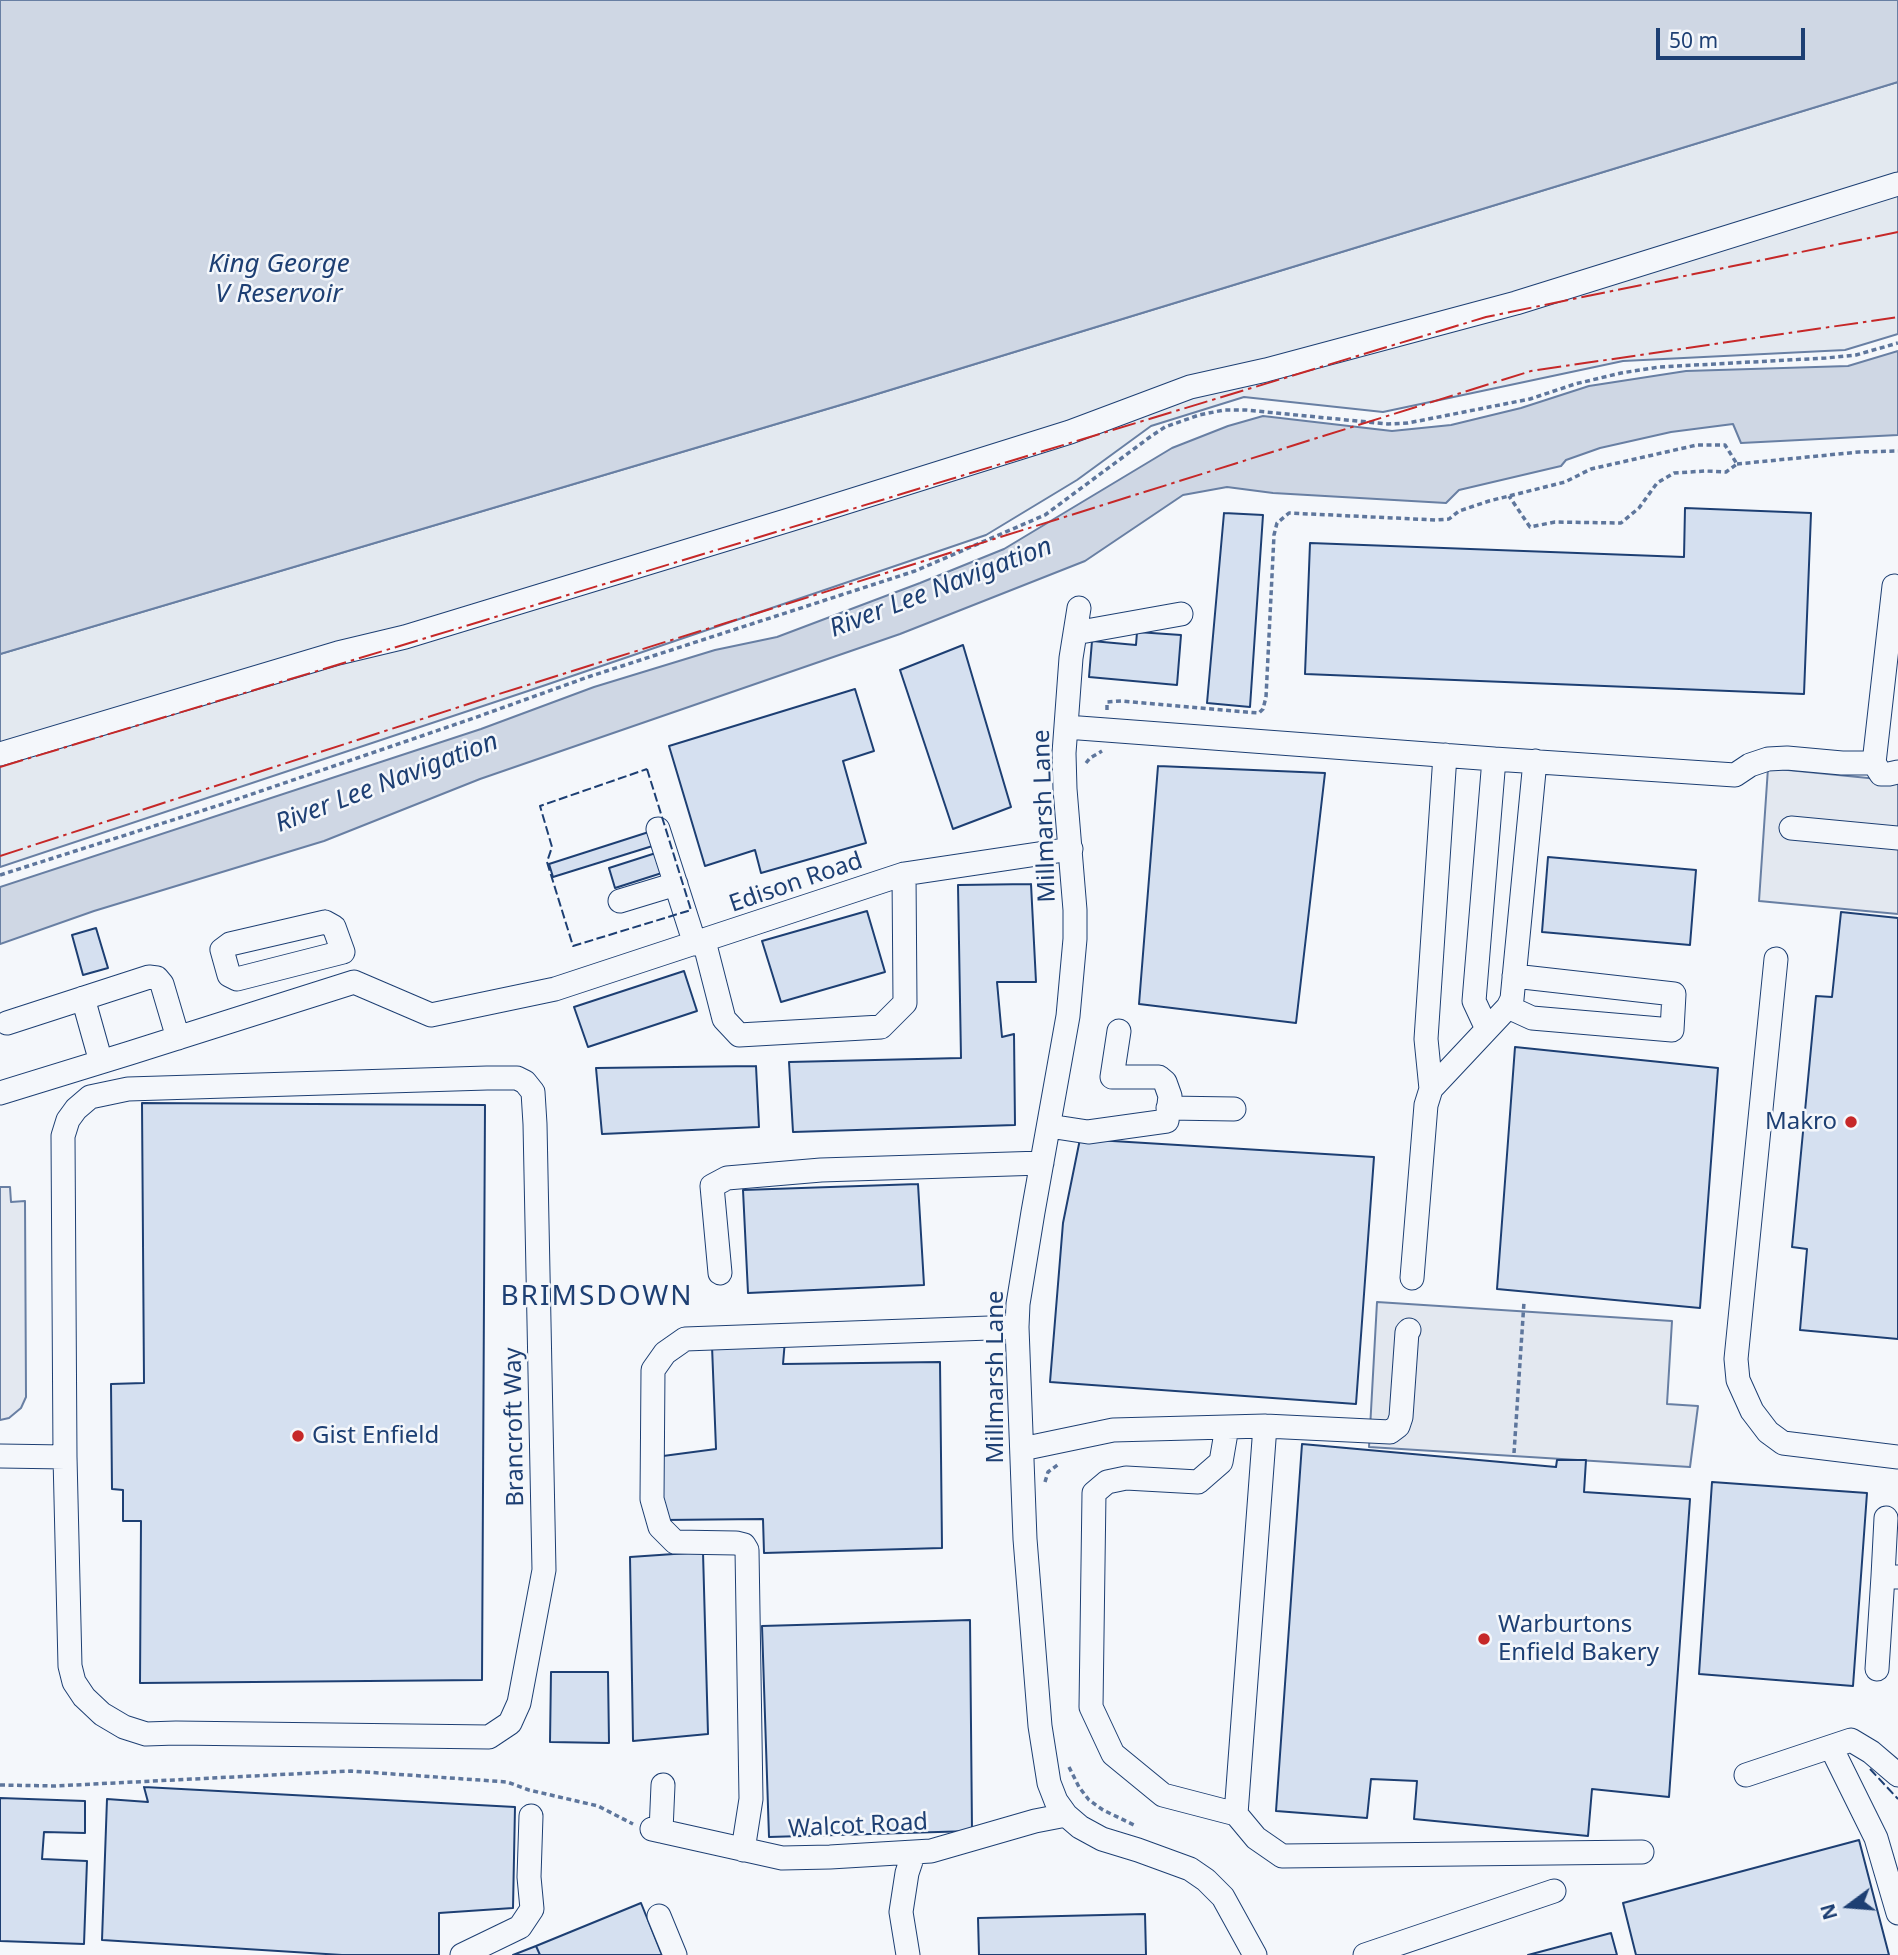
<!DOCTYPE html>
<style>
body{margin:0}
#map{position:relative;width:1898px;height:1955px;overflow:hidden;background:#f4f7fb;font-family:"Noto Sans",sans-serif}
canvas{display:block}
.north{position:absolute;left:1814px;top:1871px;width:70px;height:70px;-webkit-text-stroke:5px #f4f7fb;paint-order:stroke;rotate:254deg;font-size:19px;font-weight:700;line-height:28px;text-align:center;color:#1d3f73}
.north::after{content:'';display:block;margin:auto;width:24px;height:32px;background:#1d3f73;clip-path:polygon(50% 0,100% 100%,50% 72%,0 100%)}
.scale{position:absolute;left:1656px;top:28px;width:149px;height:32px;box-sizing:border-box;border:4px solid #1d3f73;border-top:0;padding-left:9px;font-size:21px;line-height:24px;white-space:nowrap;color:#1d3f73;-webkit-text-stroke:5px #f4f7fb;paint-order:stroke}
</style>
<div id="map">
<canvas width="1898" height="1955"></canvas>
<div class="north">N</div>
<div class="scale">50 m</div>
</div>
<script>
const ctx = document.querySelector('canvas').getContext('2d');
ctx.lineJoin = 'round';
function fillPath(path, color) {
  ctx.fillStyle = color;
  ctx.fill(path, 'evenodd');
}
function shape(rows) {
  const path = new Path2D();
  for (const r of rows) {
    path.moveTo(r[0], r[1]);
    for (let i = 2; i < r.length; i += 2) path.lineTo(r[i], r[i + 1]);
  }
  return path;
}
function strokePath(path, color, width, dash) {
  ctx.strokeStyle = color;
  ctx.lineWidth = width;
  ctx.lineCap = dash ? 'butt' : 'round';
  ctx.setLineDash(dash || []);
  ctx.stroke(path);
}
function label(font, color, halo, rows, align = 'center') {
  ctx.font = font + ' "Noto Sans",sans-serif';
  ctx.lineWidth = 5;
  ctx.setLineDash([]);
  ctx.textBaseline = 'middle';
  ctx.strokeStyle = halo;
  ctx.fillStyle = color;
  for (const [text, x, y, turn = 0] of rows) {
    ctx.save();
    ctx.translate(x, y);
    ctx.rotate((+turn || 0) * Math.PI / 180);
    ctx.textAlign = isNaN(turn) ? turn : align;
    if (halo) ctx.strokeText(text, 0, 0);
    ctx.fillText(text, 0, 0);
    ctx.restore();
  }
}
const green = shape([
 [1898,82,1898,334,1845,350,1623,361,1383,412,1244,397,1151,426,1077,480,986,535,528,691,0,867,0,654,854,401,1898,82]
]);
fillPath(green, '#e3e9f0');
strokePath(green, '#687fa3', 2);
const parking = shape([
 [1768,768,1898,781,1898,914,1759,901,1768,768],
 [0,1187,10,1187,11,1202,25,1201,26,1397,21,1408,9,1418,0,1420,0,1187],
 [1377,1302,1672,1321,1667,1404,1698,1406,1690,1467,1369,1447,1377,1302]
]);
fillPath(parking, '#e3e8f0');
strokePath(parking, '#687fa3', 2);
const water = shape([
 [0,0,1898,0,1898,82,854,401,0,654,0,0],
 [1898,351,1898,435,1741,443,1733,424,1671,432,1600,448,1566,460,1561,466,1459,490,1446,503,1273,493,1227,487,1183,495,1085,561,900,634,480,779,324,841,94,911,0,944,0,887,481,729,594,687,715,650,777,637,920,583,1004,549,1172,448,1228,426,1263,416,1392,431,1451,425,1521,408,1589,386,1686,371,1848,366,1898,351]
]);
fillPath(water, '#cfd7e4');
strokePath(water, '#687fa3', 2);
const building = shape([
 [1685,508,1811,513,1804,694,1305,674,1310,543,1684,557,1685,508],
 [1224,513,1263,515,1250,707,1207,703,1224,513],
 [1137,632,1181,635,1177,685,1089,677,1092,641,1136,645,1137,632],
 [963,645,1011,807,953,829,900,670,963,645],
 [855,689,874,751,843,761,866,843,761,873,755,850,705,866,669,746,855,689],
 [1158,766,1325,773,1296,1023,1139,1004,1158,766],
 [655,830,659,844,553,877,549,864,655,830],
 [659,852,665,872,615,888,609,868,659,852],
 [1548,857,1696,870,1690,945,1542,932,1548,857],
 [1031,884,1036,982,997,982,1002,1037,1014,1034,1015,1125,793,1132,789,1062,961,1058,958,885,1031,884],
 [867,911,885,972,781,1002,762,941,867,911],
 [1841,912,1898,918,1898,1339,1800,1330,1807,1249,1792,1247,1816,996,1832,997,1841,912],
 [96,928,108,968,83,975,72,935,96,928],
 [684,971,697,1011,588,1047,574,1007,684,971],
 [1515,1047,1718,1068,1700,1308,1497,1289,1515,1047],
 [756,1066,759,1127,602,1134,596,1068,756,1066],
 [142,1103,485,1105,482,1680,140,1683,141,1521,123,1521,123,1490,112,1489,111,1384,144,1383,142,1103],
 [1080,1139,1374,1157,1356,1404,1050,1382,1063,1223,1080,1139],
 [918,1184,924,1285,748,1293,743,1190,918,1184],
 [785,1340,783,1364,940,1362,942,1548,764,1553,763,1519,663,1520,663,1456,716,1449,712,1346,785,1340],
 [1302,1444,1556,1467,1557,1460,1586,1460,1584,1492,1690,1499,1669,1797,1592,1789,1588,1836,1414,1819,1417,1781,1371,1779,1367,1818,1276,1811,1302,1444],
 [1712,1482,1867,1493,1853,1686,1699,1674,1712,1482],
 [703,1552,708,1734,633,1741,630,1557,703,1552],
 [970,1620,972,1831,769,1837,762,1626,970,1620],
 [551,1672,608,1672,609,1743,550,1742,551,1672],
 [144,1787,515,1807,513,1908,439,1913,439,1955,342,1955,102,1940,107,1799,148,1802,144,1787],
 [0,1798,85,1801,85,1833,44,1832,42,1859,87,1861,84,1944,0,1941,0,1798],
 [1859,1840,1889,1955,1636,1955,1623,1903,1859,1840],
 [641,1903,662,1955,540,1955,536,1946,641,1903],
 [1145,1914,1146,1955,979,1955,978,1918,1145,1914],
 [1611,1933,1617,1955,1528,1955,1611,1933],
 [536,1946,540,1955,513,1955,536,1946]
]);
fillPath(building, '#d5e0f0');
strokePath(building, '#1d3f73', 2);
const minor = shape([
 [1894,586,1874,763,1881,774,1889,774,1898,772],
 [1079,608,1071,658,1064,753,1065,789,1075,910,1075,939,1068,1016,1033,1212,1018,1304,1017,1327,1025,1539,1040,1726,1049,1783,1056,1801,1066,1815,1080,1827,1102,1839,1138,1850,1190,1869,1206,1880,1223,1897,1255,1955],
 [1075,633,1181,614],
 [1066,727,1494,759,1735,775,1750,765,1768,759,1787,758,1842,763,1874,763],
 [0,754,338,653,405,637,789,520,1070,432,1190,387,1266,370,1516,303,1898,184],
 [1791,828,1898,838],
 [658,829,695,944],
 [620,901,676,884],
 [325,922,334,927,343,952,237,979,229,975,222,950,230,944,325,922],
 [704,941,724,1019,739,1035,881,1027,905,1003,904,874],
 [1776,959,1736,1359,1738,1380,1752,1411,1768,1432,1783,1443,1898,1457],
 [83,998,101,1062],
 [1508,1007,1532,1018,1672,1030,1674,994,1514,976],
 [7,1023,149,977,157,978,162,984,178,1038],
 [1487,1029,1474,1001,1494,759],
 [487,1078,517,1078,525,1082,533,1092,535,1124,544,1570,519,1703,510,1723,489,1737,176,1733,146,1734,124,1727,102,1714,84,1697,74,1682,70,1666,65,1457,63,1136,68,1120,76,1109,90,1097,128,1089,487,1078],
 [1431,1089,1426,1039,1445,755],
 [0,1093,130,1053,354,982,431,1015,555,989,904,874,1071,849],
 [1168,1108,1234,1109],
 [1049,1126,1088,1132,1167,1121,1170,1096,1165,1082,1159,1077,1112,1077,1119,1031],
 [720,1273,712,1186,727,1178,821,1170,1042,1163],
 [1412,1278,1426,1105,1431,1089,1508,1007,1512,999,1535,761],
 [1265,1426,1236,1814,1256,1838,1282,1856,1642,1852],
 [1227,1427,1221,1462,1198,1482,1126,1478,1107,1482,1094,1493,1091,1707,1113,1754,1163,1795,1236,1814],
 [1022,1449,1113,1430,1265,1426,1390,1432,1398,1426,1401,1417,1407,1332,1409,1330],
 [0,1456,65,1457],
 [1883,1576,1886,1518],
 [1877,1669,1883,1576,1898,1577],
 [1831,1747,1876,1838,1898,1913],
 [1746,1775,1851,1740,1871,1752,1898,1775],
 [652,1829,782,1858,830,1857,931,1851,1035,1821,1066,1815],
 [661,1831,663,1785],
 [743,1850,751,1799,747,1550,744,1545,736,1543,675,1542,660,1527,652,1499,653,1370,665,1353,685,1339,1017,1327],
 [659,1916,675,1955],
 [462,1955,520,1927,532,1909,529,1877,531,1816],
 [908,1955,901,1912,907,1873,914,1852],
 [1365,1955,1554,1891]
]);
strokePath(minor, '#1d3f73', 25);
strokePath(shape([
 [1737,464,1859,452,1898,451],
 [1107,710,1107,702,1121,701,1246,712,1259,713,1263,709,1266,697,1274,535,1277,523,1289,513,1436,520,1449,519,1459,511,1489,501,1565,482,1591,469,1697,445,1725,445,1737,464,1726,472,1705,471,1674,473,1657,483,1639,508,1621,523,1555,522,1530,527,1509,496],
 [1086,763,1090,758,1102,751],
 [0,875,223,804,474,718,588,677,915,571,1045,515,1150,437,1165,427,1199,415,1224,410,1246,410,1388,424,1408,423,1530,399,1575,384,1621,373,1659,367,1826,358,1856,355,1898,343],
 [1514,1453,1524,1302],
 [1045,1482,1048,1472,1059,1464],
 [1069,1767,1079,1787,1089,1800,1103,1810,1134,1825],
 [0,1785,55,1786,351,1771,507,1782,529,1790,598,1806,633,1824]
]), '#5e769c', 3.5, [5, 3.5]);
strokePath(minor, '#f4f7fb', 23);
strokePath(shape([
 [647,769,691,910,573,946,547,862,552,847,540,806,647,769],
 [1870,1769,1898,1799]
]), '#1d3f73', 2, [9, 3.5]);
strokePath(shape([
 [0,767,1486,317,1898,232],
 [0,856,499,694,1531,371,1898,317]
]), '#c62828', 2, [24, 5, 3.5, 5]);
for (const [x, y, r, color] of [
 [1851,1122,7,"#c62828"],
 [298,1436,7,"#c62828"],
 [1484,1639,7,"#c62828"]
]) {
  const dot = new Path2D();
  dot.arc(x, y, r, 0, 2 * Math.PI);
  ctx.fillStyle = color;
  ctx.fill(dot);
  strokePath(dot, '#f4f7fb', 2.5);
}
label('24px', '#1d3f73', '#f4f7fb', [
 ["Millmarsh Lane",1045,816,-92],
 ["Edison Road",796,883,-19],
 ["Millmarsh Lane",996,1377,-90],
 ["Brancroft Way",515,1427,-91],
 ["Walcot Road",858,1826,-3]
]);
label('24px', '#1d3f73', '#f4f7fb', [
 ["Makro",1837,1122,"right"],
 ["Gist Enfield",312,1436],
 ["Warburtons",1498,1625],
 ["Enfield Bakery",1498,1653]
], 'left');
label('italic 26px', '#1d3f73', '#f4f7fb', [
 ["King George",279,265],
 ["V Reservoir",279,295],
 ["River Lee Navigation",941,588,-21],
 ["River Lee Navigation",387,783,-21]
]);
ctx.letterSpacing = '2px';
label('28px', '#1d3f73', '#f4f7fb', [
 ["BRIMSDOWN",597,1297]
]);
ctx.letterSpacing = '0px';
</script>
